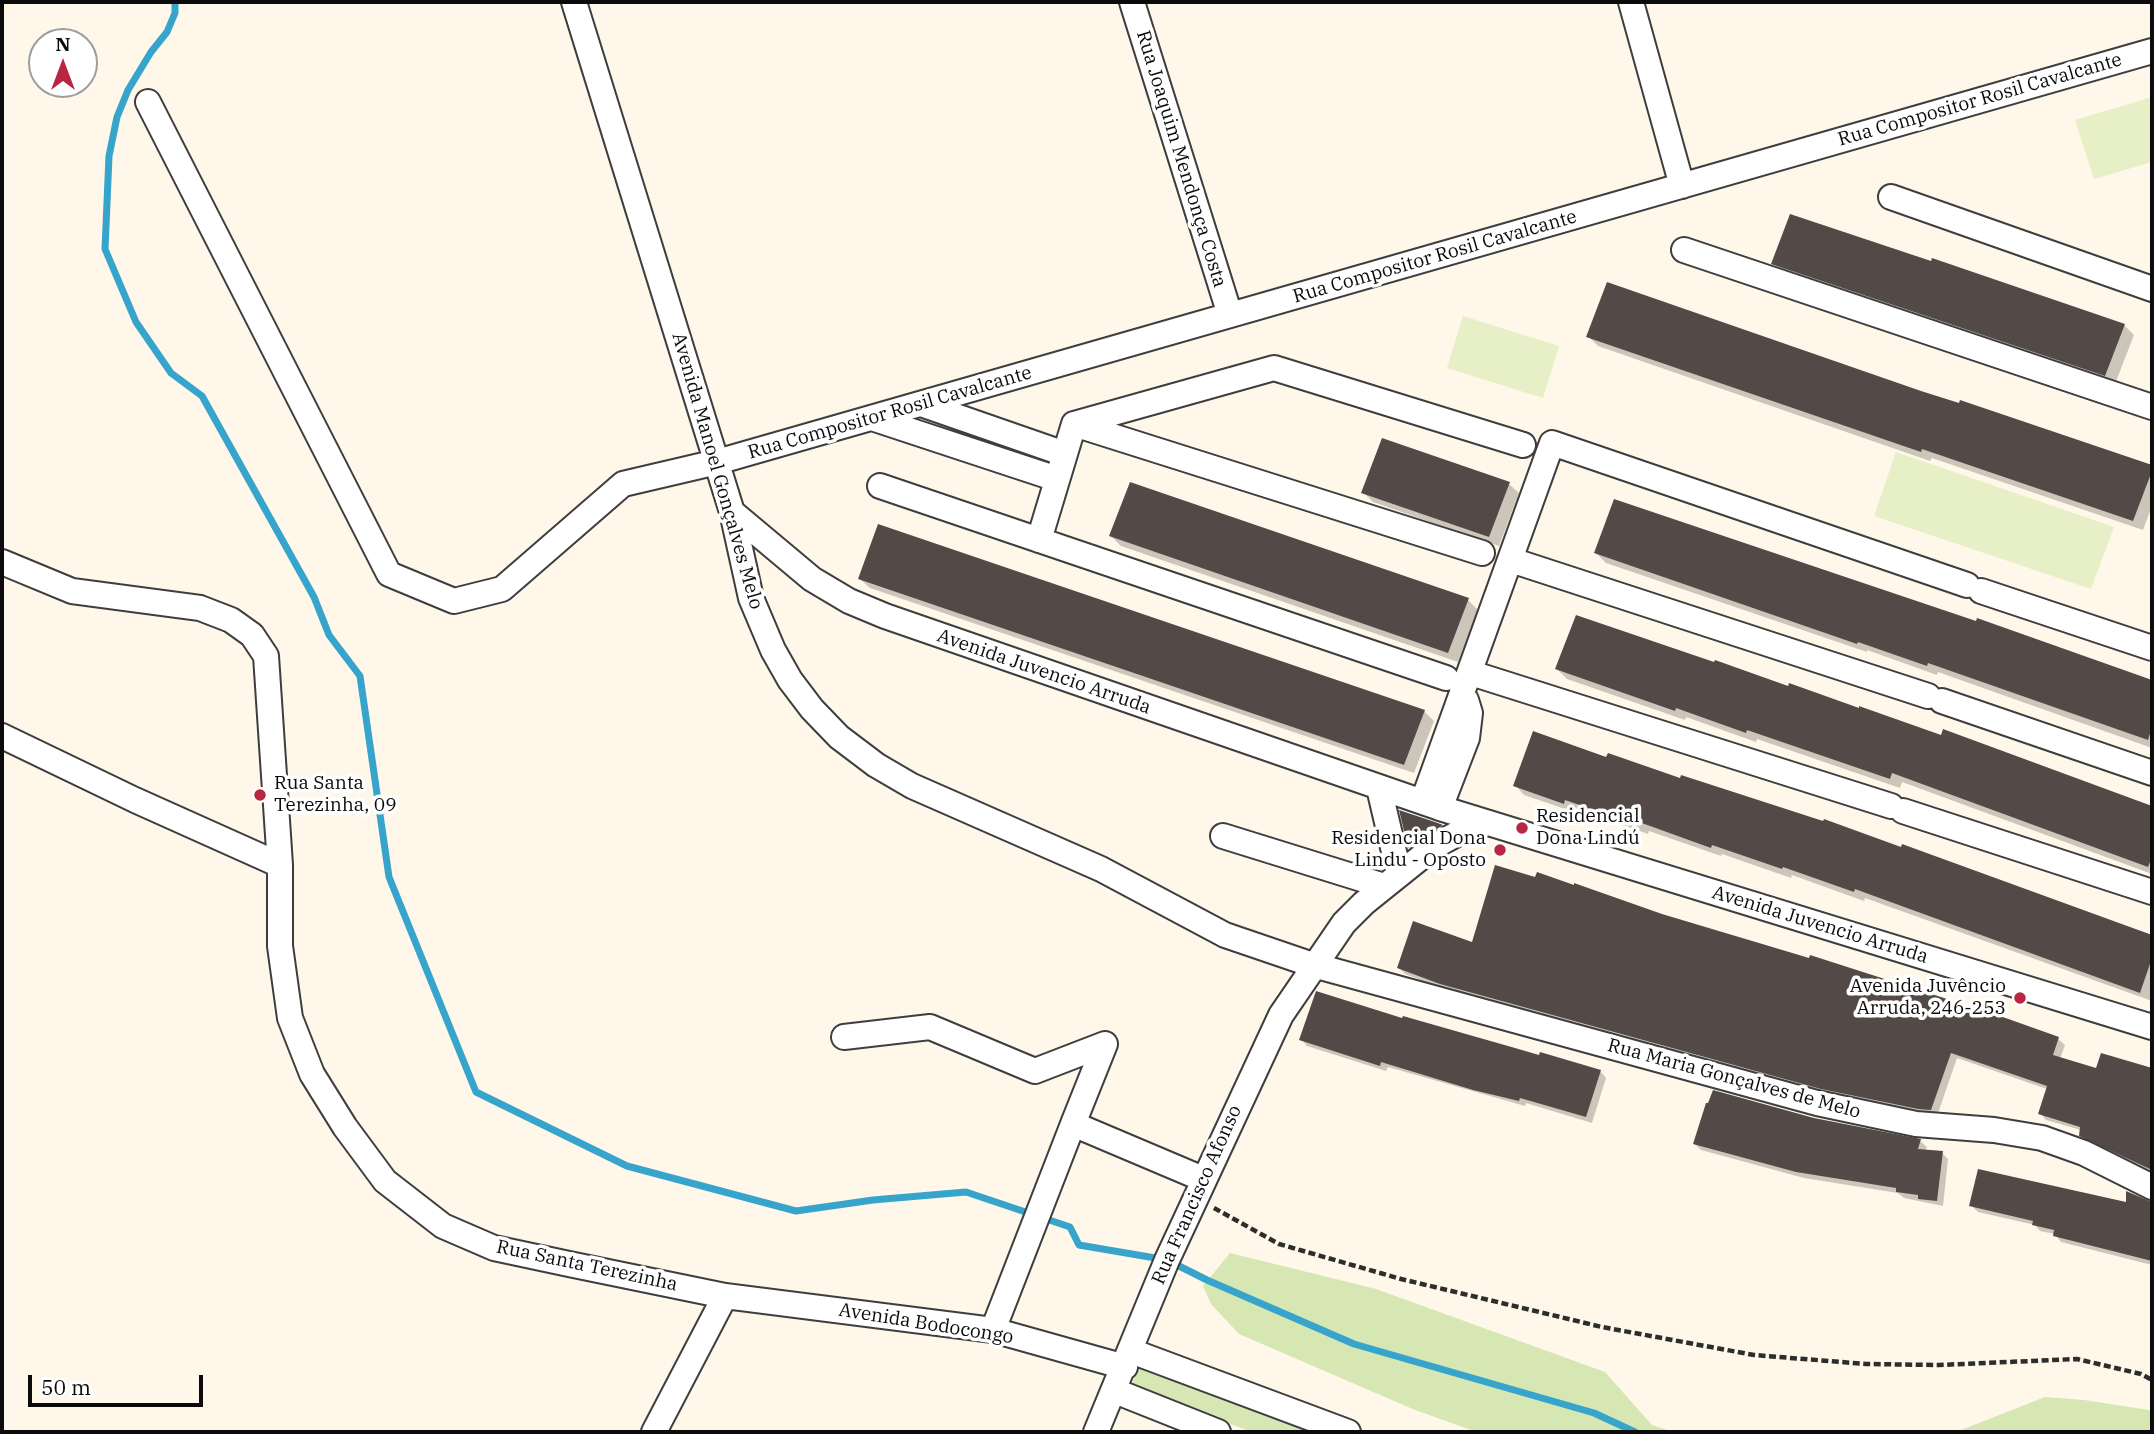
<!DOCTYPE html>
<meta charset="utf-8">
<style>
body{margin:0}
#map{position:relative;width:2154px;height:1434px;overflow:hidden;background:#fff7e9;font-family:"IBM Plex Serif",serif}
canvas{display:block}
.frame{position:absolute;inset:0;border:4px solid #0b0b0b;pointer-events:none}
.north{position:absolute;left:28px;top:28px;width:70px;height:70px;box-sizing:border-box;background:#fff;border:2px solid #9d9d9d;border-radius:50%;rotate:0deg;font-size:19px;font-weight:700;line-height:28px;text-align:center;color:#0b0b0b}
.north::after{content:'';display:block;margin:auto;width:24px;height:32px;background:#b82642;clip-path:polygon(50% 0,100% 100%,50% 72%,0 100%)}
.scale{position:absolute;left:28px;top:1375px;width:175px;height:32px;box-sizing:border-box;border:4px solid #0b0b0b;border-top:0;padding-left:9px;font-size:21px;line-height:24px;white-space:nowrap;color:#0b0b0b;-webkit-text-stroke:5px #fff;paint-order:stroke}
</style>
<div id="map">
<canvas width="2154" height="1434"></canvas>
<div class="frame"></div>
<div class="north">N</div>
<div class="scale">50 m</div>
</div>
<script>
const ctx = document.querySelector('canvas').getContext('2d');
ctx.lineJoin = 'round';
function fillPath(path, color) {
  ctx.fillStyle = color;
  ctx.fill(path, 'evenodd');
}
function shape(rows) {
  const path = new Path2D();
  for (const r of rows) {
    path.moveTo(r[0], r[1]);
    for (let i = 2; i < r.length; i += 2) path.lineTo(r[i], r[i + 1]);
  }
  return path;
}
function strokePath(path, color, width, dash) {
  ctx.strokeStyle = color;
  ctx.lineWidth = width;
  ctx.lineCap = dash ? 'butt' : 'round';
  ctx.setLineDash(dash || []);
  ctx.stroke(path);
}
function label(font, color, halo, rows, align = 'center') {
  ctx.font = font + ' "IBM Plex Serif",serif';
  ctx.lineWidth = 7;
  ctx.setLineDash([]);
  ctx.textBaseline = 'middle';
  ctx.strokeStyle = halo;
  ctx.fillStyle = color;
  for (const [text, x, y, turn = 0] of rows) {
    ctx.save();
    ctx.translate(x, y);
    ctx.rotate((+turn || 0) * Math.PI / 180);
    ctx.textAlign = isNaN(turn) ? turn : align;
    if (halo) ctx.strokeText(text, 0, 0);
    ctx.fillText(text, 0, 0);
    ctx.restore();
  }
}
fillPath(shape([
 [1230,1253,1376,1289,1605,1372,1652,1425,1674,1432,1477,1432,1415,1410,1239,1334,1211,1304,1203,1286],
 [1140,1367,1322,1432,1252,1432,1130,1387],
 [2045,1397,2084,1400,2149,1410,2152,1412,2152,1432,1956,1432]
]), '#d6e7b4');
fillPath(shape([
 [2152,97,2152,162,2094,179,2075,120],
 [1463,316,1559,346,1543,398,1447,368],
 [1896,452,2114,527,2091,589,1874,516]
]), '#e7efc6');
fillPath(shape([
 [1773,263,2124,325,2134,335,2115,384,1783,273],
 [1588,336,1960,405,1961,403,2152,467,2152,506,2143,530,1932,458,1930,461,1598,346],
 [1509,484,1519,493,1499,546,1373,502,1363,492],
 [1111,536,1468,600,1478,610,1458,662,1121,546],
 [1596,553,2007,631,2152,682,2152,748,1938,672,1937,675,1867,650,1867,652,1606,563],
 [860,579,1424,711,1434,721,1414,773,870,588],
 [1557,669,1942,737,1974,741,2152,808,2152,874,1902,782,1900,788,1757,739,1756,742,1686,717,1685,720,1567,679],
 [1607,759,1902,849,1903,846,2152,937,2152,1001,1865,898,1864,901,1792,875,1791,878,1722,854,1721,856,1649,831,1648,834,1575,808,1574,812,1524,795,1515,785],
 [1402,812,1442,826,1448,832,1416,853,1410,847],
 [1662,915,2058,1039,2065,1045,2060,1059,2097,1070,2102,1055,2152,1070,2152,1172,2088,1141,2081,1135,2081,1130,2046,1120,2040,1113,2047,1089,1957,1058,1937,1116,1828,1094,1448,990,1405,974,1399,968,1473,944],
 [1403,1021,1600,1071,1606,1078,1592,1123,1526,1103,1525,1106,1388,1067,1386,1071,1307,1046,1301,1039],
 [1814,1119,1920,1141,1927,1147,1925,1151,1942,1153,1948,1159,1943,1206,1904,1198,1898,1193,1804,1178,1701,1150,1695,1144],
 [2128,1193,2152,1204,2152,1265,2061,1242,2055,1234,2040,1231,2035,1225,1978,1212,1971,1205,2127,1204]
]), '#0003');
strokePath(shape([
 [175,2,175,13,167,32,151,52,128,90,117,117,109,156,105,249,136,322,171,373,202,396,314,597,329,635,360,676,389,877,476,1092,627,1166,796,1211,873,1200,966,1192,1070,1227,1079,1245,1167,1260,1207,1280,1354,1344,1594,1413,1635,1432]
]), '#37a5cb', 7);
fillPath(shape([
 [1790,214,1931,261,1932,258,2125,324,2105,376,1771,264],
 [1607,282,1921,391,1959,403,1960,400,2152,465,2152,471,2133,521,1922,449,1921,452,1586,337],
 [1382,438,1510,482,1489,537,1361,493],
 [1130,482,1469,598,1448,653,1109,536],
 [1614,499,1976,621,1977,618,2152,680,2152,727,2148,740,1928,663,1927,666,1858,642,1857,644,1594,553],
 [878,524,1425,710,1404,765,858,579],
 [1576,615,1714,662,1715,660,1788,686,1789,683,1859,708,1859,706,1941,735,1943,729,2152,806,2152,857,2148,867,1892,773,1890,779,1747,730,1746,733,1676,708,1675,711,1555,669],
 [1533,731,1606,757,1608,753,1680,778,1681,775,1823,821,1824,819,1901,847,1902,844,2152,935,2152,958,2140,993,1855,889,1854,892,1783,867,1782,869,1712,845,1711,848,1639,822,1638,825,1565,800,1564,804,1513,786],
 [1399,810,1435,822,1443,825,1408,848],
 [1495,865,1535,877,1537,872,1574,885,1574,883,1662,914,1809,958,1810,955,2000,1016,2059,1037,2053,1055,2096,1068,2101,1053,2152,1068,2152,1170,2079,1136,2080,1127,2038,1114,2047,1086,1951,1053,1931,1110,1918,1109,1821,1089,1440,984,1397,968,1413,921,1472,942],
 [1316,991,1402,1018,1403,1016,1515,1048,1539,1055,1540,1052,1601,1070,1586,1117,1520,1098,1519,1101,1473,1090,1381,1062,1380,1066,1299,1040],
 [1713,1090,1814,1118,1921,1139,1918,1149,1943,1151,1937,1201,1918,1199,1918,1195,1896,1192,1896,1188,1796,1172,1693,1144,1706,1103,1708,1103],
 [1978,1169,2126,1202,2126,1191,2152,1202,2152,1261,2053,1236,2054,1230,2032,1225,2033,1221,1969,1206]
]), '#534a47');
const minor = shape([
 [574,2,732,512,751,598,773,650,790,680,812,709,839,737,876,765,912,786,1101,869,1225,935,1313,965,1817,1103,1916,1124,1994,1130,2042,1138,2084,1153,2152,1187],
 [1132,2,1230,315],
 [1631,2,1682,186],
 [148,102,389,574,454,601,502,589,623,484,717,462,2152,51],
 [1891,197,2152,289],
 [1684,250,2152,407],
 [921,404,1065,454],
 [872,418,1057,479],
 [1074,424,1482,553],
 [880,486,1446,678],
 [732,512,812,579,849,601,885,616,1440,808,2152,1027],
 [1039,540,1074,424,1274,368,1523,445],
 [1511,560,1928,696],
 [2,562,72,591,200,608,231,620,252,635,266,656,280,865,280,946,290,1018,312,1074,345,1127,385,1181,443,1226,494,1248,569,1264,725,1296,993,1330,1125,1367],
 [1981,591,2152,648],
 [1471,673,1891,806],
 [1942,701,2152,773],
 [2,736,135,800,280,865],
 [1379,788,1399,873],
 [1423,801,1552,443,1967,585],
 [1440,808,1467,738,1470,713,1466,700],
 [1903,811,2152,892],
 [1223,836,1384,886],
 [844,1037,930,1027,1035,1071,1105,1044,1073,1124],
 [993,1330,1073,1124,1203,1179],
 [1131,1351,1348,1432],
 [1115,1391,1218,1432],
 [654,1432,725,1296],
 [1096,1432,1167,1260,1281,1015,1344,923,1364,903,1435,846,1462,831,1488,823]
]);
strokePath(minor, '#3e3e3e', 28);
strokePath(shape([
 [1214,1208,1279,1244,1401,1279,1602,1327,1754,1355,1866,1364,1939,1365,2077,1359,2141,1374,2152,1380]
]), '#2d2d2d', 4.5, [7, 3.5]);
strokePath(minor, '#fff', 24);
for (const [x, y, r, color] of [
 [260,795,7,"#b82642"],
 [1522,828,7,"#b82642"],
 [1500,850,7,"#b82642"],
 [2020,998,7,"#b82642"]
]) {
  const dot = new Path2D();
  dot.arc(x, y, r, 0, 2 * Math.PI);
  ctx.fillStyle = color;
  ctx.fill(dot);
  strokePath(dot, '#fff', 2.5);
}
label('19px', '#0b0b0b', '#fff', [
 ["Rua Compositor Rosil Cavalcante",1980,100,-16],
 ["Rua Joaquim Mendonça Costa",1181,159,73],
 ["Rua Compositor Rosil Cavalcante",1435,257,-16],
 ["Rua Compositor Rosil Cavalcante",890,413,-16],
 ["Avenida Manoel Gonçalves Melo",717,471,74],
 ["Avenida Juvencio Arruda",1044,672,19],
 ["Avenida Juvencio Arruda",1820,925,17],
 ["Rua Maria Gonçalves de Melo",1734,1079,15],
 ["Rua Francisco Afonso",1197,1195,-66],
 ["Rua Santa Terezinha",587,1266,12],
 ["Avenida Bodocongo",926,1324,9]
]);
label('19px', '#0b0b0b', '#fff', [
 ["Rua Santa",274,784],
 ["Terezinha, 09",274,806],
 ["Residencial",1536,817],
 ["Dona Lindú",1536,839],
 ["Residencial Dona",1486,839,"right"],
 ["Lindu - Oposto",1486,861,"right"],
 ["Avenida Juvêncio",2006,987,"right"],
 ["Arruda, 246-253",2006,1009,"right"]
], 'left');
</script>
